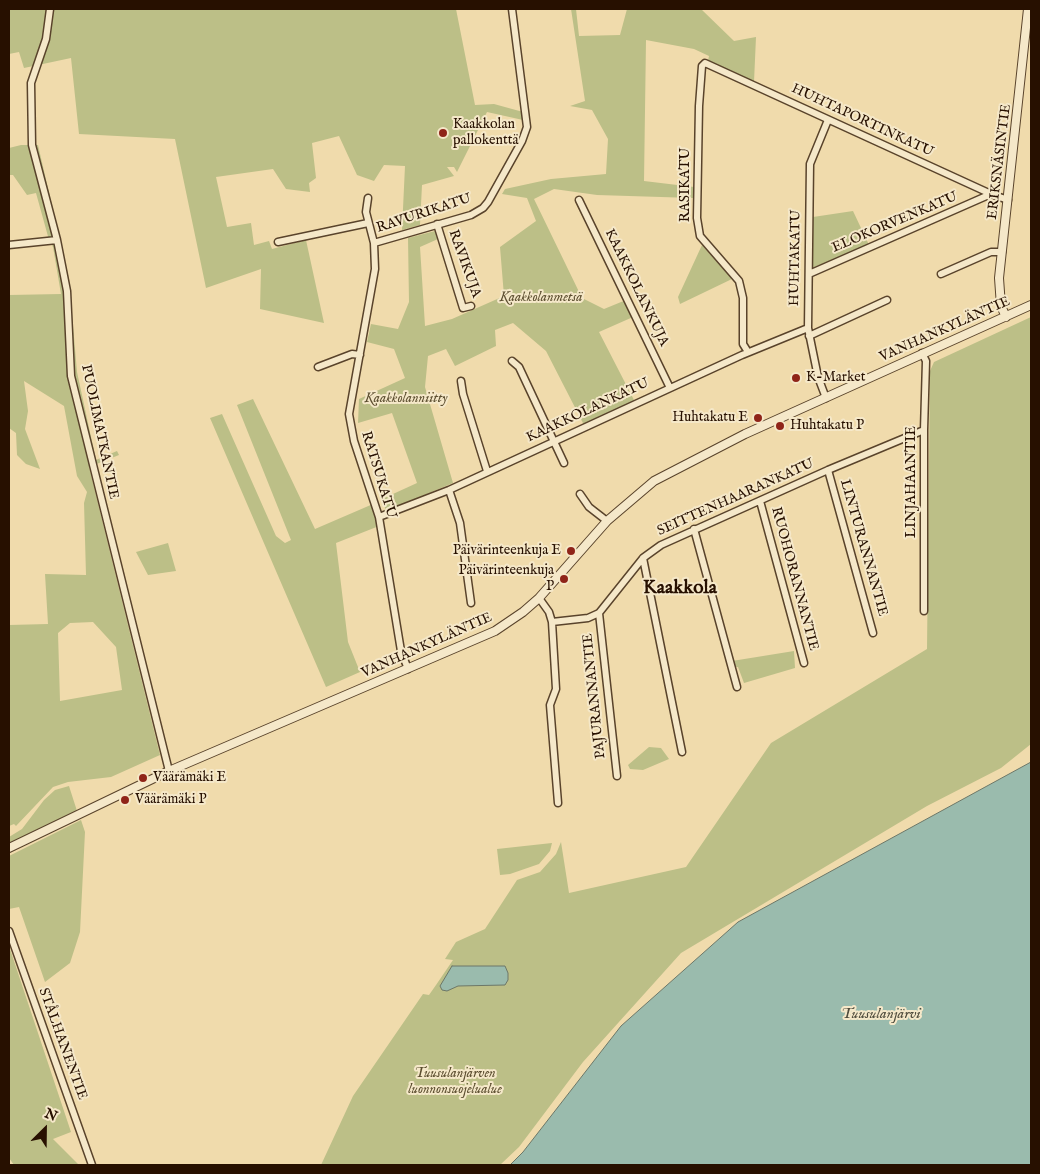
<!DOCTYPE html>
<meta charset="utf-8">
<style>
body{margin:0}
#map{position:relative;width:1040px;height:1174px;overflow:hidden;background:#f0dbac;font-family:"IM FELL English",serif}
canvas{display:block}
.frame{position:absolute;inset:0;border:10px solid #271000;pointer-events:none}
.north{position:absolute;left:20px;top:1104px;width:50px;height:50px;-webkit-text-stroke:4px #f5e8c9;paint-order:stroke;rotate:23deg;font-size:14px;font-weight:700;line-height:20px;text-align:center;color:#271000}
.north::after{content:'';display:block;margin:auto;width:18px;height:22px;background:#271000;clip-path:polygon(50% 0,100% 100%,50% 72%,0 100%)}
</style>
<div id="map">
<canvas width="1040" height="1174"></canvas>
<div class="frame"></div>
<div class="north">N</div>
</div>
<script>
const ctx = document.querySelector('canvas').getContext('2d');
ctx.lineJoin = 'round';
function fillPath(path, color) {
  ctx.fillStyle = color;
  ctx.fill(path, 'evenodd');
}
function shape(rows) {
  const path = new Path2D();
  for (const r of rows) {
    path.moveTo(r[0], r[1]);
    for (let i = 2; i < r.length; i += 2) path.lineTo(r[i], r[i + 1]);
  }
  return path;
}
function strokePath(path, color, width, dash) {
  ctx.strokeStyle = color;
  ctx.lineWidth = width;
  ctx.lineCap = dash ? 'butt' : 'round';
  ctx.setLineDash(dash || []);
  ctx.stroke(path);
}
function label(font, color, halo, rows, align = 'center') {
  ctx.font = font + ' "IM FELL English",serif';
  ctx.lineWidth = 4;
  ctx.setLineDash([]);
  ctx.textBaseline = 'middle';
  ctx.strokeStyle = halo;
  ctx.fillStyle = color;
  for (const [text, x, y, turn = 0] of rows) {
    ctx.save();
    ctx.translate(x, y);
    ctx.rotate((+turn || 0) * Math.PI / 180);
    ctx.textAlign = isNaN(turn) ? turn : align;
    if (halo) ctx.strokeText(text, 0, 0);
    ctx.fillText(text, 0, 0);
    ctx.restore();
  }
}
fillPath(shape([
 [9,9,456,9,475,105,494,104,523,112,523,120,487,112,457,172,454,167,447,167,454,176,422,185,420,225,402,230,405,166,384,165,374,181,357,175,339,136,312,143,316,178,309,183,310,192,286,189,273,169,216,177,227,227,251,223,254,245,269,241,272,249,306,240,324,323,260,309,261,269,206,288,175,139,79,134,71,58,24,68,19,52,9,54],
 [571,9,576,9,579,36,620,35,627,9,701,9,734,41,756,37,754,82,708,61,709,56,694,49,646,40,644,181,694,187,693,198,597,195,554,189,534,199,582,298,604,309,626,300,633,317,599,332,635,402,584,425,546,351,513,323,495,330,496,346,455,366,446,349,428,356,425,387,453,483,386,511,382,499,417,483,392,413,358,423,359,399,405,378,394,349,367,342,371,324,398,329,409,302,408,238,435,231,438,239,420,247,425,326,452,319,504,296,500,247,536,221,527,198,502,194,505,189,551,179,606,174,608,139,592,110,570,106,585,101],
 [21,145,38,145,69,279,77,372,96,460,117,451,119,455,89,467,160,755,111,777,68,782,53,787,16,826,14,824,9,826,9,625,48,624,45,574,86,575,84,503,87,492,77,476,64,406,24,381,28,411,25,429,40,469,26,464,17,455,16,433,9,428,9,295,61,294,53,247,49,240,36,193,27,195,13,175,9,175,9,148],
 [93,622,116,647,122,690,60,701,58,633,70,623],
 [853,211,869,245,812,268,813,217],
 [702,245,732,279,680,304,678,297],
 [1031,317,1031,744,1001,768,927,806,681,953,583,1062,519,1147,500,1165,321,1165,353,1096,423,994,429,995,436,985,453,960,445,959,456,942,485,929,517,880,540,872,556,854,561,842,569,893,686,867,771,743,927,649,930,371,934,362],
 [253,399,315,529,373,504,379,526,336,543,348,642,360,672,326,687,210,418,222,414,276,536,285,543,291,540,237,405],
 [168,543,176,571,148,575,136,552],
 [794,651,795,668,744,683,738,667,734,667,732,661],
 [649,747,661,748,669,759,643,770,630,769,628,765],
 [69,786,77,811,9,844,9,837,22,829,44,800,55,790],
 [81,820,85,832,80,932,70,963,45,982,19,907,9,909,9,856],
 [552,843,550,851,539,864,510,874,500,875,497,849],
 [10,949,71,1132,53,1139,79,1165,14,1165,9,1158]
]), '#bcbf87');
const water = shape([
 [1031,762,1031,1165,510,1165,523,1152,621,1026,738,922,1031,762],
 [452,966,505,966,508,973,508,980,505,985,458,986,447,991,442,990,440,986,452,966]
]);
fillPath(water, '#9abbad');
strokePath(water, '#6c7768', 1);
const minor = shape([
 [50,9,46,39,31,83,32,145,57,240,67,291,71,376,169,771],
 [368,198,366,212,374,243,375,269,349,414,354,441,379,517,401,651,408,669],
 [579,200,670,388],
 [437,224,463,308,471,306],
 [278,242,368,223],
 [374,243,471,215,483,208,488,202,522,141,527,127,512,9],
 [9,245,57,240],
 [809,274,991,194],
 [941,274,991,252,1002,252],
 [809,336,887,300],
 [748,352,743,344,743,298,739,281,700,236,697,218,699,106,702,66,705,63,991,194,1008,200],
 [922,353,926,361,924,430,924,611],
 [512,361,519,367,564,463],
 [318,367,352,354,360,355],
 [461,381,463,394,487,471],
 [826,398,818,377,808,328,810,164,828,120],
 [828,470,873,633],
 [449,490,460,523,471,603],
 [580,494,589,507,607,521],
 [760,501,804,663],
 [379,517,449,490,742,355,808,328],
 [694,529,737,687],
 [643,558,682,752],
 [539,598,549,612,552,622,556,689,550,705,558,803],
 [599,613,617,776],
 [552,622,588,618,599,613,643,558,661,545,828,470,924,430],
 [9,931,92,1165]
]);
const tertiary = shape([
 [1006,317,1001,306,999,278,1028,9],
 [9,848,169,771,495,631,523,612,539,598,607,521,654,481,745,434,1031,305]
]);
strokePath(minor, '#59432b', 9);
strokePath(tertiary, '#59432b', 10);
strokePath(minor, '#f5e8c9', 6);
strokePath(tertiary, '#f5e8c9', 8);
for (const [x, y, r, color] of [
 [443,133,5,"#8f2418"],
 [796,378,5,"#8f2418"],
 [758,418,5,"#8f2418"],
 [780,426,5,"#8f2418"],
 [571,551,5,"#8f2418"],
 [564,579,5,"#8f2418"],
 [143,778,5,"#8f2418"],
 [125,800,5,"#8f2418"]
]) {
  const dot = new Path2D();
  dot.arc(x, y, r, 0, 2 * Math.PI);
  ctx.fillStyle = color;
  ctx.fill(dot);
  strokePath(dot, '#f5e8c9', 2);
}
label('14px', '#271000', '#f5e8c9', [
 ["HUHTAPORTINKATU",862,121,25],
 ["ERIKSNÄSINTIE",1000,162,-83],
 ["RASIKATU",686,185,-90],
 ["RAVURIKATU",424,214,-18],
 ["ELOKORVENKATU",895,223,-23],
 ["HUHTAKATU",796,258,-89],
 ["RAVIKUJA",464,264,70],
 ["KAAKKOLANKUJA",636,288,64],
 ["VANHANKYLÄNTIE",945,330,-24],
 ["KAAKKOLANKATU",588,411,-25],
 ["PUOLIMATKANTIE",99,432,78],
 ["RATSUKATU",378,475,73],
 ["LINJAHAANTIE",912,482,-90],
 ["SEITTENHAARANKATU",736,498,-24],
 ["LINTURANNANTIE",863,548,74],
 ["RUOHORANNANTIE",794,579,75],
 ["VANHANKYLÄNTIE",427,646,-24],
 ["PAJURANNANTIE",595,696,-96],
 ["STÅLHANENTIE",62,1044,70]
]);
label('14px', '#271000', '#f5e8c9', [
 ["Kaakkolan",453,125],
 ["pallokenttä",453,141],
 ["K-Market",806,378],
 ["Huhtakatu E",748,418,"right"],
 ["Huhtakatu P",790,426],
 ["Päivärinteenkuja E",561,551,"right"],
 ["Päivärinteenkuja",554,571,"right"],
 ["P",554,587,"right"],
 ["Väärämäki E",153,778],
 ["Väärämäki P",135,800]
], 'left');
label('italic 14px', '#5b4d2f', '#f5e8c9', [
 ["Kaakkolanmetsä",541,298],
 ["Kaakkolanniitty",406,399],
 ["Tuusulanjärven",455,1074],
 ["luonnonsuojelualue",455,1090]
]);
label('italic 15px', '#4f4c3d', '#f5e8c9', [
 ["Tuusulanjärvi",881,1015]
]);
label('bold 19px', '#271000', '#f5e8c9', [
 ["Kaakkola",680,589]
]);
</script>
